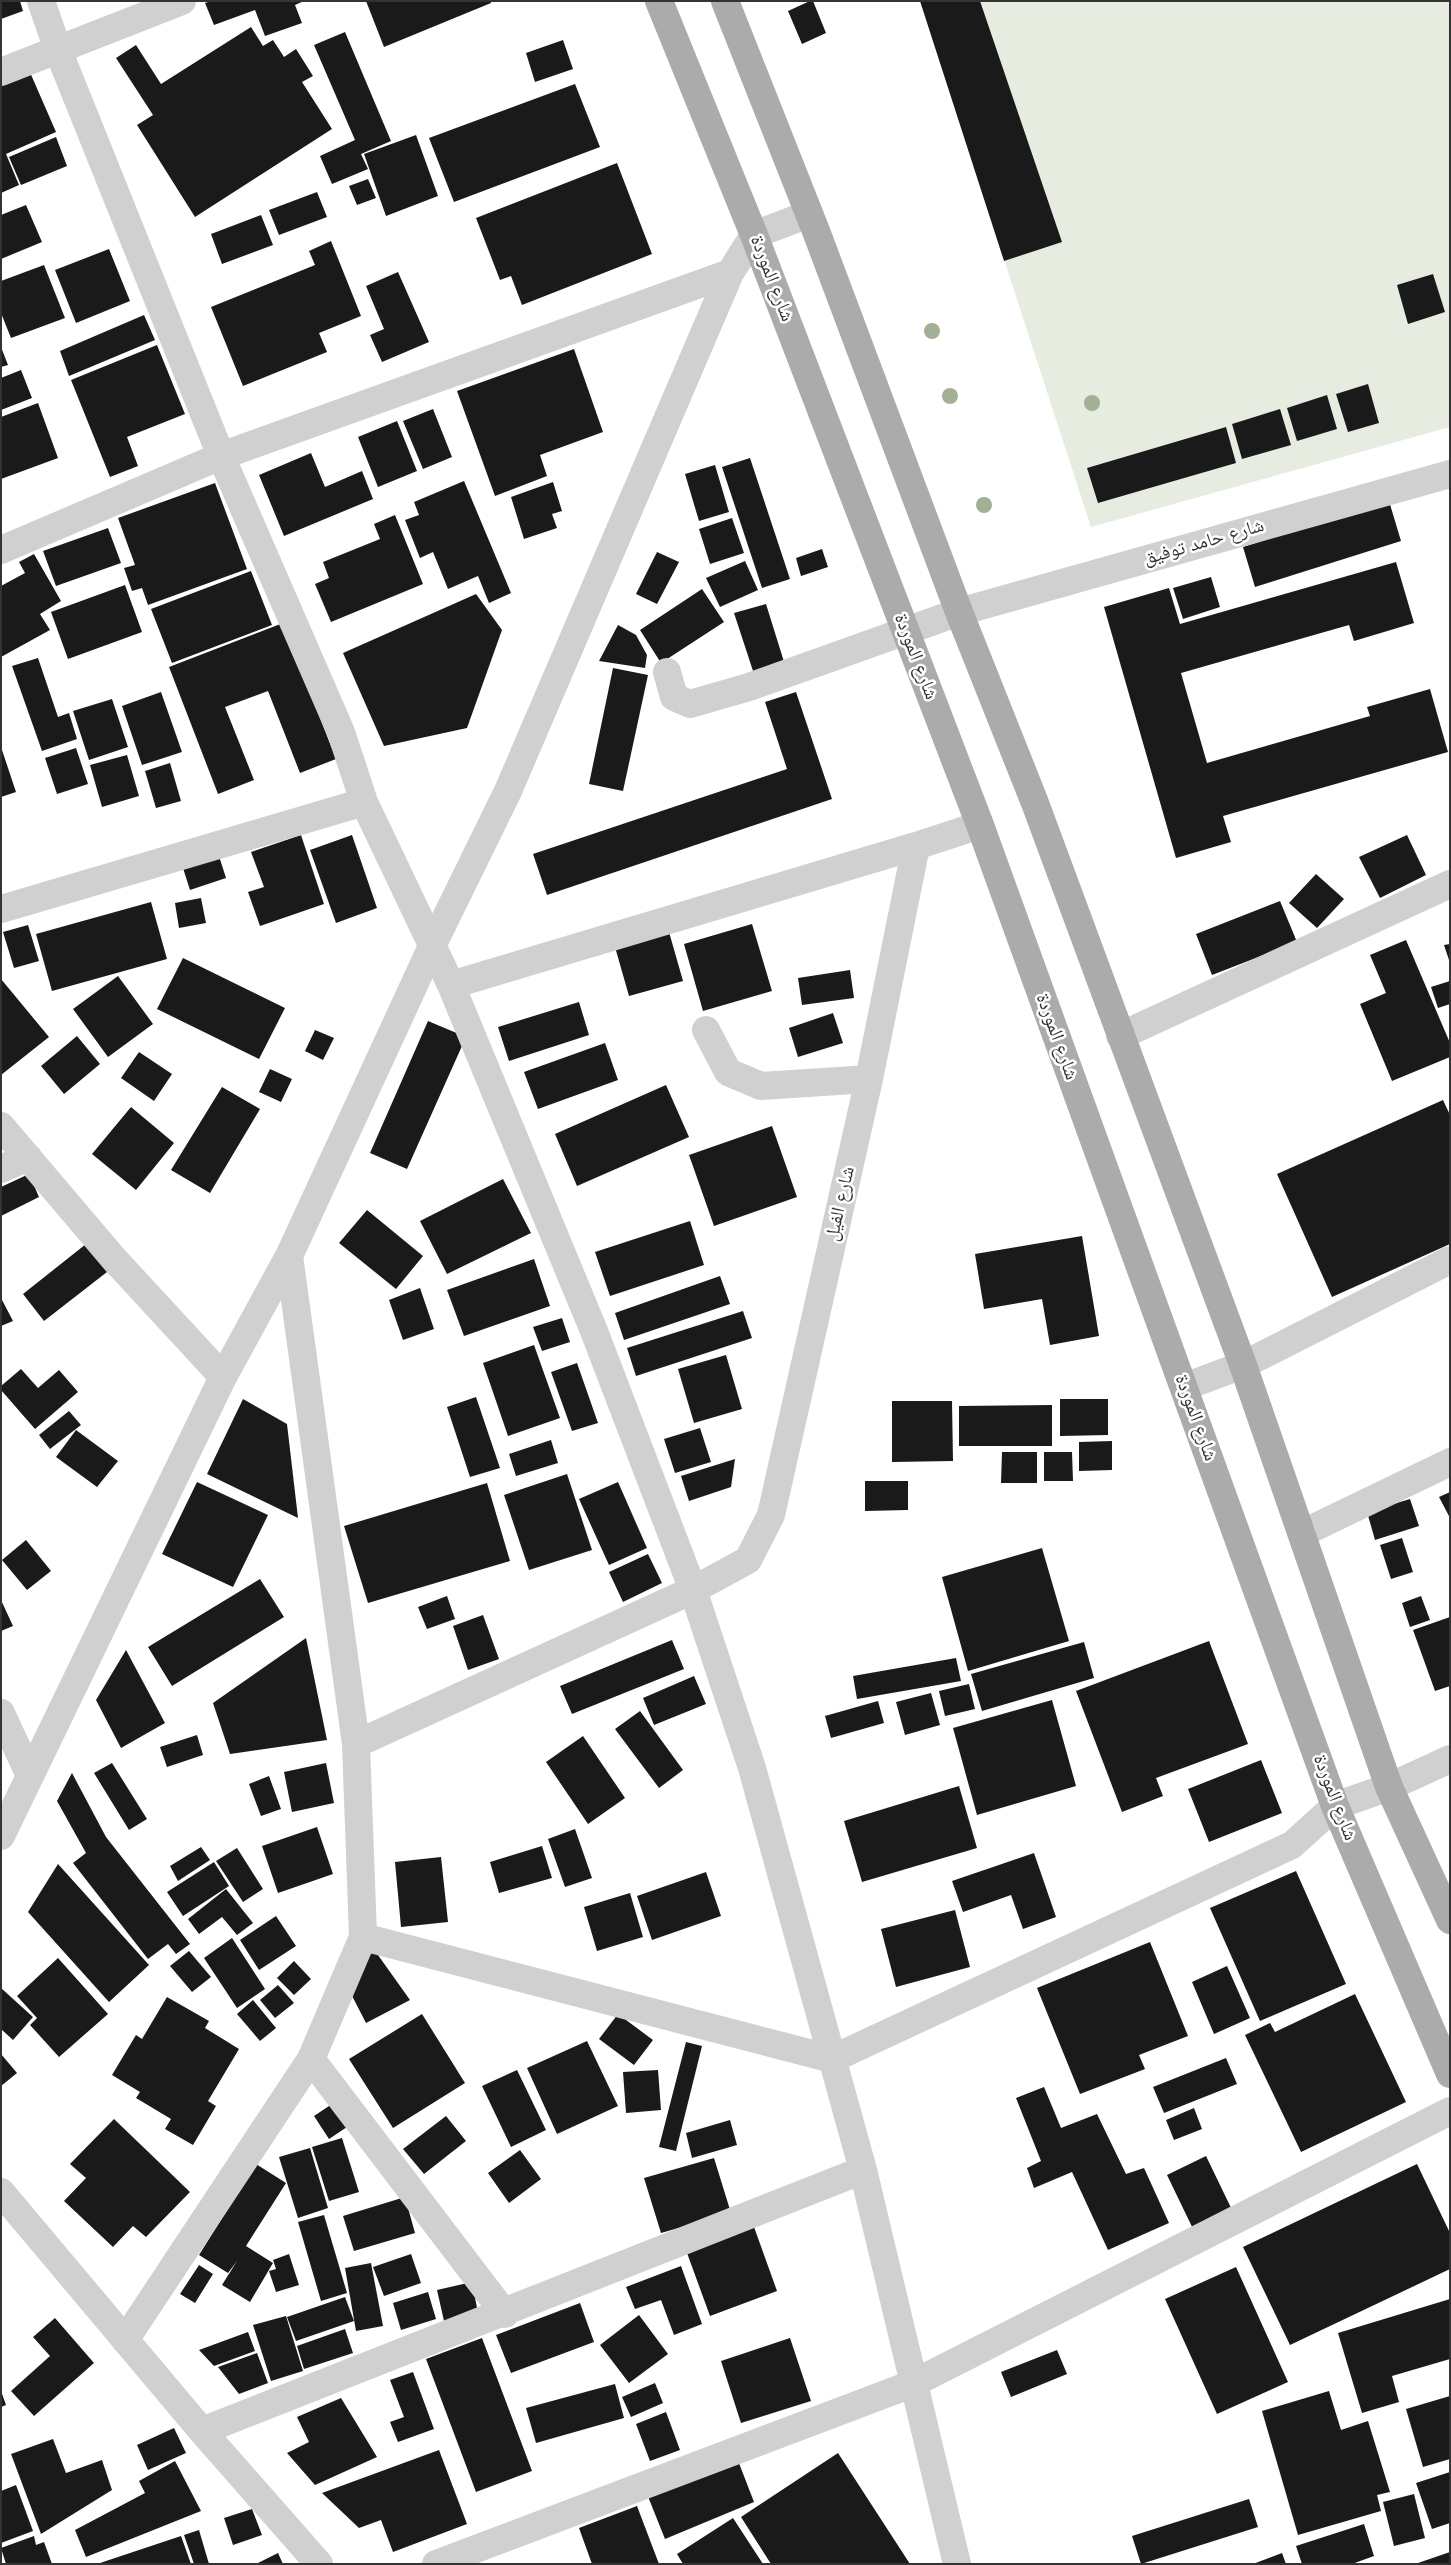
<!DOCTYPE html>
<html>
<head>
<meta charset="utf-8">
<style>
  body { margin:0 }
  #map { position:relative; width:1451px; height:2565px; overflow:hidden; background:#fff; font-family:Jost,sans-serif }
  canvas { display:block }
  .frame { position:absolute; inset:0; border:2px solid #333; pointer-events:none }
</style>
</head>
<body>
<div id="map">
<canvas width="1451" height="2565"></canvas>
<div class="frame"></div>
</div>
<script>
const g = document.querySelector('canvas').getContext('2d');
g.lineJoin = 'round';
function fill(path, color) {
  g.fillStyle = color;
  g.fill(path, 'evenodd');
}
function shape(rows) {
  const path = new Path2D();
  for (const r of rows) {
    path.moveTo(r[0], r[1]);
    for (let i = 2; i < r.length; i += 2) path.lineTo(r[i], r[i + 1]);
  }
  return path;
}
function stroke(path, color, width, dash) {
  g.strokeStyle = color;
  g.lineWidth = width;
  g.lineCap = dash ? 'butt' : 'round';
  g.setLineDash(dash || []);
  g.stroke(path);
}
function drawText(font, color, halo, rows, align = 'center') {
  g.font = font + ' Jost,"Noto Naskh Arabic",sans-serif';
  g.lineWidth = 5;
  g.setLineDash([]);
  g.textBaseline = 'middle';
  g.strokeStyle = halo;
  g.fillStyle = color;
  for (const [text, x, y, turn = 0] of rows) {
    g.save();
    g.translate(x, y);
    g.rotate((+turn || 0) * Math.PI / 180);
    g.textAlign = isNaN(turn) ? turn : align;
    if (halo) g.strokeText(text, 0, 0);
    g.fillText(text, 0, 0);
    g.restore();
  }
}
const green = shape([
  [920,1,1450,1,1450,427,1091,527]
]);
const building = shape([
  [1,1,20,1,23,11,1,19],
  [211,1,304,1,295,5,302,23,265,36,255,10,214,25,205,3],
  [366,1,491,1,491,3,384,47],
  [810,1,813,1,826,33,802,44,788,11],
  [920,1,980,1,1062,242,1004,261],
  [251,27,263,46,273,40,284,57,296,49,313,76,302,82,332,129,195,217,137,125,153,115,116,58,136,45,161,84],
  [345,32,391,141,361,154,368,169,332,184,320,156,355,140,314,45],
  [563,40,573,69,535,82,526,53],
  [29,70,56,132,6,154,19,185,1,193,1,82],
  [575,84,600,147,454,202,429,138],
  [416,135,438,196,386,216,364,154],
  [56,137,67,166,21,185,9,157],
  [617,163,652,254,522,305,511,276,500,280,476,218],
  [368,179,376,198,357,205,349,186],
  [317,192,327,217,279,235,269,210],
  [26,205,42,242,1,259,1,215],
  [261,215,273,245,222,264,211,234],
  [331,241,361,316,319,333,327,352,243,386,211,307,315,265,309,251],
  [109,249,130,301,76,323,55,270],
  [44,265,65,318,11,338,1,313,1,281],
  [398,272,429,342,382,362,370,335,384,329,366,286],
  [1433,274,1445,312,1408,324,1397,285],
  [144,315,155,340,69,376,60,351],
  [157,345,185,414,127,437,138,466,110,477,71,380],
  [1,347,8,365,1,367],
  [574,349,603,432,540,455,547,476,495,496,457,391],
  [21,370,32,398,1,410,1,378],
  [1368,384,1379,423,1348,432,1336,394],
  [1327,395,1337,429,1297,441,1287,408],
  [38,403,58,458,1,479,1,417],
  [433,409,452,457,423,469,403,421],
  [1280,409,1291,445,1242,459,1232,424],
  [397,421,417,471,378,487,358,437],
  [1226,427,1236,463,1098,503,1087,468],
  [311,453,325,487,362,471,373,499,284,536,259,475],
  [750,458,790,579,762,588,722,467],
  [715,465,729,512,699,521,685,474],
  [464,481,511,593,489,603,478,576,448,589,433,552,420,558,405,520,419,515,414,502],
  [553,482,562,511,552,514,557,528,524,539,511,497],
  [215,483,247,569,148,605,142,588,132,591,124,568,135,565,118,518],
  [1389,501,1401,541,1255,587,1243,547],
  [395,515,423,584,331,622,315,584,329,578,323,562,380,539,374,524],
  [732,518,744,553,710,564,699,529],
  [108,528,121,563,56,586,43,551],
  [822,549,828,567,801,576,796,558],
  [657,552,679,562,657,604,636,594],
  [34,554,61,601,40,614,50,630,1,657,1,586,25,573,19,562],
  [745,561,758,590,720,607,706,578],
  [1396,562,1414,623,1354,641,1349,625,1181,673,1207,763,1370,716,1367,707,1430,689,1448,752,1223,816,1231,842,1176,858,1104,607,1169,588,1180,624],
  [251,571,272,625,172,663,151,609],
  [1211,577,1220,607,1183,619,1173,588],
  [125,585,142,632,68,659,51,612],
  [702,589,724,622,661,663,640,630],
  [476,594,502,630,467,728,384,746,343,653],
  [766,604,785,665,754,674,734,613],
  [283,623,336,759,300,773,268,691,225,707,254,780,218,794,169,667],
  [618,625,636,635,647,655,645,668,599,661],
  [38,658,58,717,69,713,77,739,42,751,12,666],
  [613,668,648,675,623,791,589,784],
  [161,692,182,752,142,765,122,706],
  [796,692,832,799,547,895,533,854,787,769,765,702],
  [112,699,128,747,89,760,73,711],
  [1,747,16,792,1,797],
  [76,748,88,784,57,794,45,758],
  [127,755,139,796,102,807,90,765],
  [170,763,181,801,156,808,145,771],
  [301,835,324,904,260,926,248,892,264,887,251,852],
  [352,835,377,908,336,923,310,850],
  [1407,835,1426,875,1380,898,1359,857],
  [218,853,226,878,190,890,182,865],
  [1316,874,1344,899,1317,928,1289,903],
  [201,898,206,923,179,928,175,903],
  [1280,901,1297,942,1212,975,1196,934],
  [151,902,167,959,52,991,36,934],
  [752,924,772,991,703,1011,684,944],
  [28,925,39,961,14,968,3,932],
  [669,932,683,981,629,996,615,947],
  [1406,940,1450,1043,1450,1057,1392,1081,1360,1004,1386,993,1370,955],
  [1450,944,1450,960,1449,960,1444,945],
  [183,958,285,1008,259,1059,157,1009],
  [850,970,854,998,802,1005,798,978],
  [118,976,153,1024,108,1057,73,1009],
  [1,979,49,1037,1,1075],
  [1450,981,1450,1004,1438,1008,1431,987],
  [579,1002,589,1035,509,1061,498,1027],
  [833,1013,843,1043,798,1057,789,1028],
  [428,1021,466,1037,407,1169,370,1153],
  [315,1030,334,1038,323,1060,305,1051],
  [77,1036,100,1064,64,1094,41,1066],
  [605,1043,618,1080,538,1109,524,1072],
  [139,1052,172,1074,154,1101,121,1078],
  [270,1069,292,1079,281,1102,259,1092],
  [666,1085,689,1137,577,1186,555,1134],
  [222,1087,260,1109,210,1193,171,1170],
  [1443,1100,1450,1115,1450,1244,1332,1297,1277,1174],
  [131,1107,174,1143,136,1190,92,1154],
  [772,1126,797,1197,714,1226,689,1155],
  [29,1174,39,1197,1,1216,1,1187],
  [503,1179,531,1233,447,1274,420,1221],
  [367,1210,423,1256,396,1289,339,1243],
  [690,1221,704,1265,610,1296,595,1252],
  [1082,1236,1099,1336,1050,1345,1042,1299,984,1309,975,1254],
  [86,1244,107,1272,44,1321,23,1294],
  [534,1259,550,1306,464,1336,447,1290],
  [720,1276,730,1304,624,1340,615,1313],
  [420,1288,434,1329,403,1340,389,1300],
  [1,1298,13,1321,1,1326],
  [743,1311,752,1338,636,1376,627,1348],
  [562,1318,570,1342,542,1351,533,1327],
  [534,1345,560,1418,508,1436,483,1363],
  [726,1355,742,1409,694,1423,678,1369],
  [577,1363,598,1423,572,1431,551,1372],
  [21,1369,38,1388,59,1370,78,1392,35,1429,1,1390,1,1386],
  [476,1397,500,1468,470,1477,447,1407],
  [243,1399,287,1424,298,1518,207,1474],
  [1060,1399,1108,1399,1108,1435,1060,1436],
  [892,1401,952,1401,953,1461,892,1462],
  [1052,1405,1052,1446,959,1446,959,1406],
  [69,1411,81,1425,50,1449,39,1435],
  [700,1428,711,1462,675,1473,664,1439],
  [76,1430,118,1461,97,1487,56,1457],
  [551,1440,558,1463,516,1476,509,1454],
  [1112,1441,1112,1470,1079,1471,1079,1442],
  [1002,1452,1037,1452,1037,1483,1001,1483],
  [1044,1452,1072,1452,1073,1481,1044,1481],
  [735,1459,731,1487,689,1501,681,1476],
  [567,1474,592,1550,529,1570,504,1495],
  [865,1481,908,1481,908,1510,865,1511],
  [197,1482,268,1515,233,1587,162,1554],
  [618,1482,647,1548,609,1565,579,1499],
  [487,1483,510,1561,368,1603,344,1526],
  [1450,1492,1450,1518,1439,1497],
  [1410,1499,1419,1526,1375,1540,1367,1512],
  [1402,1538,1413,1572,1391,1579,1380,1545],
  [26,1540,51,1571,27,1590,2,1560],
  [1042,1548,1069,1641,968,1671,942,1577],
  [648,1554,662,1583,623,1602,609,1572],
  [260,1579,284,1617,172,1686,148,1647],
  [447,1596,455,1619,427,1629,418,1607],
  [1421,1596,1430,1620,1410,1627,1402,1603],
  [1,1600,13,1626,1,1631],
  [483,1615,499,1659,468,1670,453,1626],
  [1450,1617,1450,1686,1435,1691,1413,1630],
  [306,1638,327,1740,230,1754,213,1703],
  [672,1640,684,1669,572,1714,560,1686],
  [1209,1641,1248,1744,1156,1778,1163,1796,1122,1812,1076,1691],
  [1084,1642,1094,1678,982,1711,971,1674],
  [126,1650,165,1723,121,1748,96,1700],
  [956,1658,961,1681,857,1699,853,1676],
  [694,1676,706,1704,654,1725,643,1698],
  [969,1684,975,1709,945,1716,939,1691],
  [931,1693,940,1725,905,1735,896,1702],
  [1052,1700,1076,1786,977,1815,953,1728],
  [878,1701,884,1723,831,1738,825,1716],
  [640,1711,683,1770,659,1788,615,1729],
  [197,1735,203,1755,167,1767,160,1747],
  [583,1736,625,1798,588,1824,546,1762],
  [1261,1760,1282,1813,1209,1842,1188,1789],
  [112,1763,147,1819,129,1830,94,1773],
  [326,1763,334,1803,292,1812,284,1772],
  [72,1773,106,1837,190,1944,176,1954,168,1944,148,1959,73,1863,86,1853,57,1801],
  [269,1776,281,1809,261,1816,249,1784],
  [959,1786,977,1848,862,1882,844,1821],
  [317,1827,333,1874,278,1893,262,1846],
  [575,1829,592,1878,565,1887,548,1839],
  [542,1846,552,1878,499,1893,490,1862],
  [201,1847,210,1860,178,1881,170,1866],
  [237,1848,263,1889,243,1902,216,1861],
  [1034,1853,1056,1917,1023,1929,1011,1895,963,1912,952,1881],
  [441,1857,448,1922,401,1927,395,1862],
  [214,1862,229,1886,183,1916,167,1892],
  [58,1864,149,1965,109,2002,28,1912],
  [1296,1871,1346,1984,1260,2021,1210,1908],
  [706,1872,721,1916,652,1940,637,1896],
  [226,1889,253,1923,237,1935,222,1917,199,1934,188,1919],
  [630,1893,643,1937,597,1951,584,1907],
  [955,1910,970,1967,896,1987,881,1929],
  [276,1916,296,1946,259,1970,240,1940],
  [232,1938,265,1989,237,2008,204,1958],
  [1150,1942,1188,2036,1139,2055,1145,2069,1080,2094,1037,1988],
  [373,1948,410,2000,366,2023,349,1990],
  [189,1951,211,1977,192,1992,170,1966],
  [58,1958,108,2014,59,2057,30,2025,37,2018,17,1996],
  [294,1961,311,1979,294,1995,277,1978],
  [1227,1966,1250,2018,1214,2034,1192,1982],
  [278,1985,294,2003,275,2018,260,2000],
  [1,1988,33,2017,13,2040,1,2029],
  [1355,1994,1406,2102,1301,2152,1245,2035,1270,2023,1275,2032],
  [167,1997,209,2021,205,2028,239,2049,208,2101,216,2106,193,2145,165,2129,171,2119,136,2098,140,2092,112,2075,136,2035,142,2039],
  [253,2000,276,2028,260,2041,237,2014],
  [422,2014,465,2083,393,2128,349,2059],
  [618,2014,653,2040,634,2065,599,2039],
  [587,2041,618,2106,557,2134,527,2068],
  [686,2042,702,2046,676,2151,659,2147],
  [1,2054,17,2073,1,2086],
  [1226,2058,1237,2084,1164,2113,1153,2087],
  [517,2070,546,2130,511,2147,482,2086],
  [658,2070,661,2110,626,2113,623,2072],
  [1044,2087,1061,2128,1097,2114,1126,2174,1144,2168,1169,2223,1108,2250,1072,2172,1034,2188,1027,2168,1041,2161,1016,2098],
  [335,2102,350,2125,329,2139,314,2116],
  [1194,2108,1202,2129,1174,2140,1166,2120],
  [446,2116,466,2141,424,2174,403,2149],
  [114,2119,190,2192,146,2237,133,2226,113,2247,64,2201,86,2178,70,2164],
  [730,2120,737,2145,692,2158,686,2133],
  [342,2138,359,2192,329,2201,312,2147],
  [310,2148,328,2208,298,2218,279,2157],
  [520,2150,541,2179,509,2203,488,2173],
  [1206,2156,1234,2214,1195,2233,1167,2175],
  [714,2158,731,2213,661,2233,644,2178],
  [256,2164,286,2183,246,2246,273,2263,250,2302,222,2285,237,2261,228,2273,199,2255],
  [1417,2164,1450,2233,1450,2269,1290,2345,1243,2247],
  [405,2197,415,2233,354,2251,343,2216],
  [324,2215,347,2293,321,2301,298,2222],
  [754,2227,777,2291,710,2316,687,2253],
  [289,2254,299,2285,276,2292,269,2271,276,2269,273,2260],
  [411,2254,421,2283,384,2296,373,2267],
  [371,2263,383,2326,356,2331,345,2268],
  [199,2265,213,2274,195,2303,180,2294],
  [681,2266,702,2324,674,2335,661,2300,635,2309,626,2287],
  [1236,2267,1288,2382,1217,2414,1165,2299],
  [472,2282,478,2313,444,2321,437,2290],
  [428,2292,436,2319,401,2330,393,2303],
  [345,2297,354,2321,296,2341,287,2317],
  [1450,2299,1450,2359,1392,2376,1399,2402,1362,2413,1338,2333],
  [580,2303,594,2342,511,2373,496,2335],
  [639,2315,668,2354,629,2383,600,2345],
  [286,2316,303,2371,271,2381,253,2325],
  [55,2318,94,2363,34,2416,11,2391,50,2356,33,2337],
  [345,2329,353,2353,304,2369,297,2346],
  [248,2332,255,2351,214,2366,199,2350],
  [482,2338,532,2471,476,2492,426,2359],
  [790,2338,811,2401,741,2423,721,2361],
  [1057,2350,1067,2374,1011,2397,1001,2372],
  [257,2353,268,2383,239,2394,218,2367],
  [413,2372,434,2429,398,2442,390,2422,404,2417,390,2380],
  [655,2383,663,2403,631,2417,622,2397],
  [615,2384,624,2418,536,2443,526,2408],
  [1,2391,6,2405,1,2407],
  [1329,2391,1341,2430,1368,2421,1390,2492,1377,2495,1381,2511,1298,2535,1262,2411],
  [1450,2396,1450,2459,1423,2467,1406,2409],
  [341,2398,377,2457,315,2485,287,2453,309,2442,297,2417],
  [666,2412,680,2450,650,2461,636,2424],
  [174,2428,186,2453,148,2470,137,2445],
  [53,2439,66,2473,102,2460,112,2490,41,2534,11,2454],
  [439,2450,467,2524,393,2552,381,2520,359,2528,322,2493],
  [838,2453,910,2564,771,2564,741,2517],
  [737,2458,754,2502,665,2539,647,2494],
  [175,2461,201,2511,86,2557,75,2530,145,2493,139,2481],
  [1450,2472,1450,2523,1432,2529,1416,2483],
  [16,2485,33,2531,1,2543,1,2491],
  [1414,2494,1425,2538,1394,2546,1383,2502],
  [1249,2499,1258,2527,1141,2564,1132,2536],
  [637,2506,659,2564,592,2564,579,2528],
  [252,2509,262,2535,233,2545,224,2518],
  [733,2518,763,2564,683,2564,677,2554],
  [1364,2524,1374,2556,1352,2564,1302,2564,1296,2546],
  [199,2530,209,2564,194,2564,184,2535],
  [34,2536,36,2545,44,2542,52,2564,6,2564,1,2548],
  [181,2536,191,2564,100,2564,100,2563],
  [1450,2552,1450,2564,1418,2564,1418,2563],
  [278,2553,283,2564,256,2564],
  [1282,2553,1286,2564,1253,2564]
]);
const minor = shape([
  [41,1,58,50,221,456,341,732,364,802],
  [1,72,182,1],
  [1,550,221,456,730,273,754,235,809,214],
  [667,672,674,697,690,704,749,687,959,612,1450,474],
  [1,909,364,802,451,985,594,1331,693,1590,752,1768,863,2170,957,2564],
  [451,985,916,846],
  [706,1030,728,1072,761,1086,869,1079],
  [1120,1036,1450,884],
  [1,1126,114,1259,223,1377],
  [1,1169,28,1157],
  [1184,1387,1243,1365,1450,1260],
  [1303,1533,1450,1462],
  [1,1713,30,1776],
  [356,1744,693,1590,748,1560,771,1515,869,1079,916,846,980,825],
  [1,1836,223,1377,289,1256,433,944,508,791,730,273],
  [363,1937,832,2059,1292,1845,1335,1806,1389,1787,1450,1759],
  [311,2059,505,2314],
  [1,2192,202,2431,319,2564],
  [125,2340,311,2059,363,1937,356,1744,289,1256],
  [202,2431,863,2170],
  [436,2564,912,2384,1450,2111]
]);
const major = shape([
  [659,1,754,235,980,825,1335,1806,1450,2074],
  [725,1,816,231,959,612,1035,803,1243,1365,1389,1787,1450,1920]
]);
const trees = [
  [932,331],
  [950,396],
  [1092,403],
  [984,505]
];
const streetNames = [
  ["شارع الموردة",771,279,69],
  ["شارع حامد توفيق",1204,543,-16],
  ["شارع الموردة",915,657,69],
  ["شارع الموردة",1056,1037,70],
  ["شارع الفيل",841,1204,-77],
  ["شارع الموردة",1195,1418,70],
  ["شارع الموردة",1334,1798,69]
];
fill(green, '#e6ecdf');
fill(building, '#1a1a1a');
stroke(minor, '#d0d0d0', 28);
stroke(major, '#ababab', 28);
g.fillStyle = '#a2b095';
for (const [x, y] of trees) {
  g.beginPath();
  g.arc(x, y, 8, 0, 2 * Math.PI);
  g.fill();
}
drawText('19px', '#333', '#fff', streetNames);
</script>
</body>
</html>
